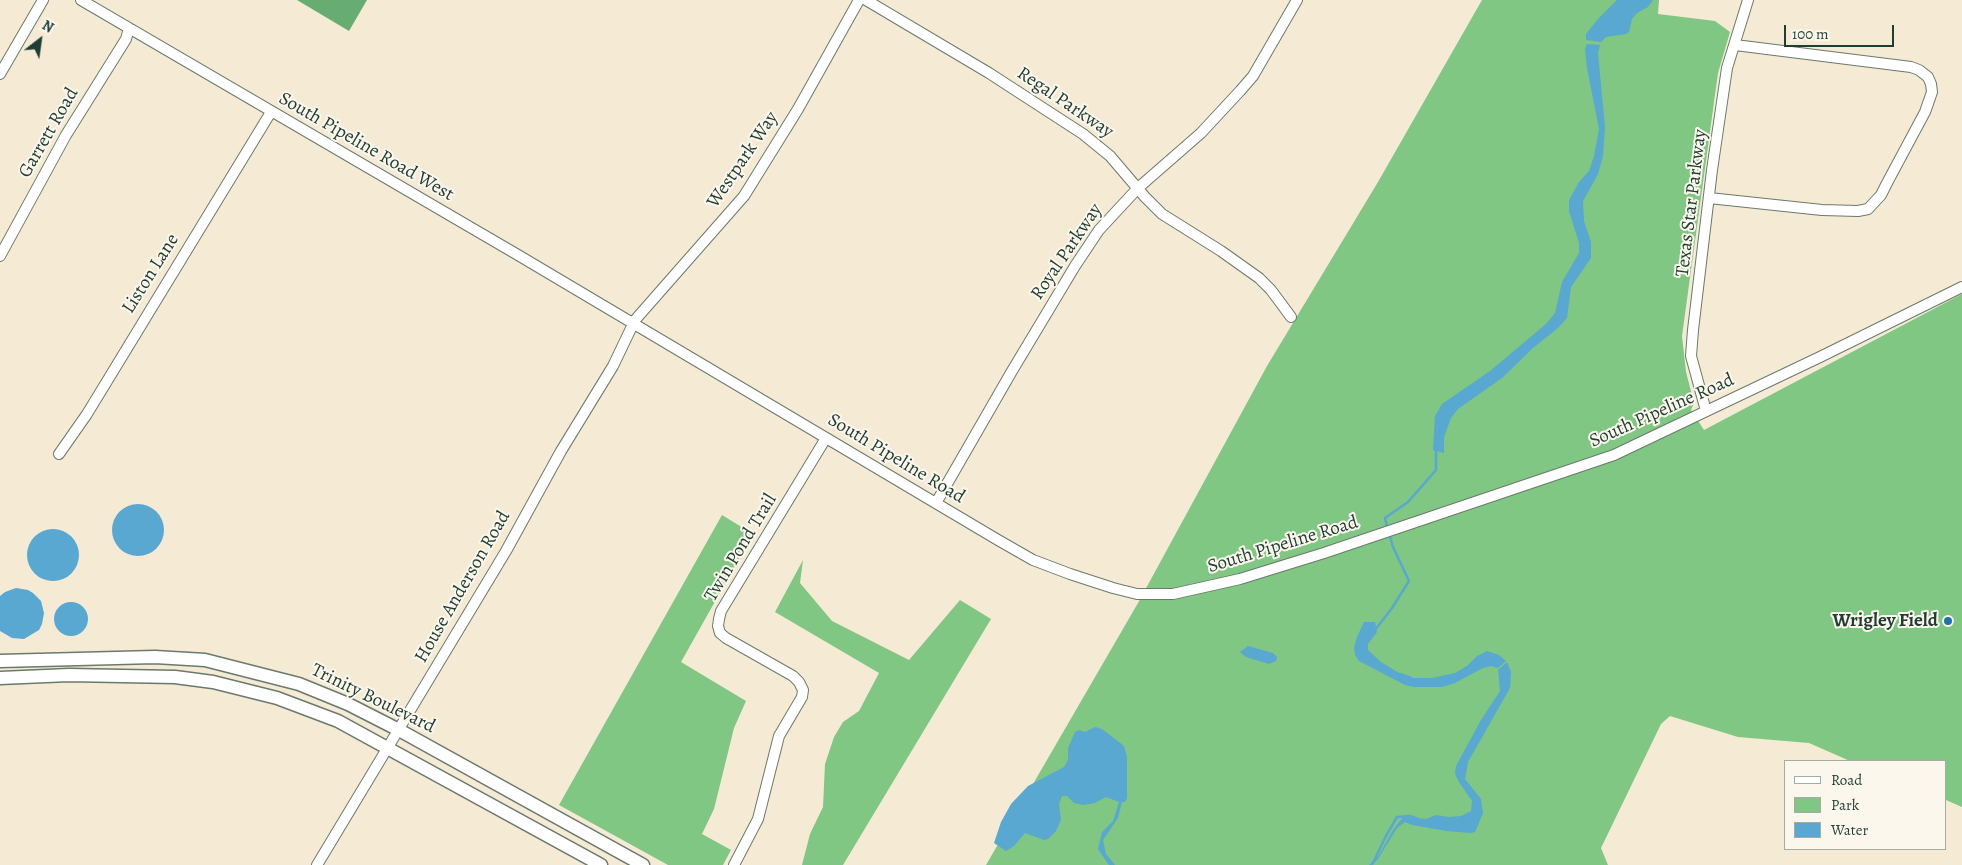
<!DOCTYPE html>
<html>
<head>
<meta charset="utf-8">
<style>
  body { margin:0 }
  #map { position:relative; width:1962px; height:865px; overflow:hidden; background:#f5ead4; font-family:Alegreya,serif }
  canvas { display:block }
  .legend { position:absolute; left:1784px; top:760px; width:162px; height:90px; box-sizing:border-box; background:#fbf7ec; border:1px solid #a3ada2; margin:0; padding:6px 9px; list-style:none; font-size:15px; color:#1f3d34 }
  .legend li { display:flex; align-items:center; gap:10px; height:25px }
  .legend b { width:25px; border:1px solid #a3ada2 }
  .north { position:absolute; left:15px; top:15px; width:50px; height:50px; -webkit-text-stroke:4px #fbf7ec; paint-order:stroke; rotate:30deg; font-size:14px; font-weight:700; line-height:20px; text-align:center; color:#1f3d34 }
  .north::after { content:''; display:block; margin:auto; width:18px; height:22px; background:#1f3d34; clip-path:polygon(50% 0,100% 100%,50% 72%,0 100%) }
  .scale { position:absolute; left:1784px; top:25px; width:110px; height:22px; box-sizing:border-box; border:2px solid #1f3d34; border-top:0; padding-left:6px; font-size:15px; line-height:18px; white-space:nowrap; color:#1f3d34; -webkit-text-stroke:4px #fbf7ec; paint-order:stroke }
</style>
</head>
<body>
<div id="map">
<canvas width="1962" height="865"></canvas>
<ul class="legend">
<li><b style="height:6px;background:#fff"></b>Road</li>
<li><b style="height:14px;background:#7fc783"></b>Park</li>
<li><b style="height:14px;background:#58a8d2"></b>Water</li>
</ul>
<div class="north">N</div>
<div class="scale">100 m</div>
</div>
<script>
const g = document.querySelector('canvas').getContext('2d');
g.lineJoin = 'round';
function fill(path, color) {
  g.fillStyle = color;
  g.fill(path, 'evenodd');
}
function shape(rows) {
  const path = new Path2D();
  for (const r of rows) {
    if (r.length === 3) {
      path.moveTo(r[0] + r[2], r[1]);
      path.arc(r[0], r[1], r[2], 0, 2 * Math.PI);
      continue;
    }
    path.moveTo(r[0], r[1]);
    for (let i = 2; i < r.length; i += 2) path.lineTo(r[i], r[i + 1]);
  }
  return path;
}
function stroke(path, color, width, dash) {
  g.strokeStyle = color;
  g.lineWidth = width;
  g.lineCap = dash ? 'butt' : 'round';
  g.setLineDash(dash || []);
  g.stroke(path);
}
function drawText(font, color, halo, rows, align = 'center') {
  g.font = font + ' Alegreya,serif';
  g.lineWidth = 4;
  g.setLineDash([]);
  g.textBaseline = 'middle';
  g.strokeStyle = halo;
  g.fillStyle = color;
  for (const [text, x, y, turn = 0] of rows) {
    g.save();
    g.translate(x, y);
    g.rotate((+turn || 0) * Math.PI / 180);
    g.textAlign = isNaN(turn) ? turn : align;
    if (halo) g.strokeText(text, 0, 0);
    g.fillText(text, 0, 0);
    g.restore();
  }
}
const green = shape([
  [1482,0,1659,0,1658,14,1715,21,1730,32,1718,73,1682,336,1686,372,1694,403,1691,410,1704,430,1962,294,1962,807,1946,800,1946,761,1850,761,1809,743,1738,737,1670,716,1661,724,1601,848,1608,865,986,865,1138,603,1267,366,1378,182],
  [722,515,753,534,681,662,746,701,734,728,714,809,702,834,731,850,723,865,668,865,559,805],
  [803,560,800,583,832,621,909,660,960,600,991,619,843,865,802,865,810,834,823,807,825,764,834,737,843,722,859,711,879,673,775,612]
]);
const forest = shape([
  [297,0,367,0,349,31]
]);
const water = shape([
  [1617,0,1653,0,1648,7,1637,13,1632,19,1629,32,1626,34,1606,37,1601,42,1586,40,1586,34,1598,19],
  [1587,44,1600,45,1598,53,1605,127,1603,156,1598,174,1583,201,1584,221,1591,242,1591,258,1571,287,1567,318,1558,328,1533,348,1502,378,1458,409,1451,418,1444,437,1444,453,1433,450,1435,416,1442,404,1490,371,1546,324,1555,313,1562,282,1579,253,1579,243,1569,211,1569,200,1579,182,1589,171,1594,156,1599,129,1587,68,1585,49],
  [138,530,26],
  [53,555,26],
  [16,588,28,590,33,593,41,601,44,613,42,624,39,630,24,639,12,638,0,631,0,596,5,592],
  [71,619,17],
  [1364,622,1375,622,1377,632,1368,644,1368,650,1381,662,1407,678,1432,678,1455,673,1467,666,1477,656,1487,651,1499,655,1506,661,1498,668,1491,666,1483,668,1455,683,1442,687,1414,687,1405,685,1359,661,1355,655,1354,648,1357,637],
  [1248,646,1273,653,1277,657,1276,661,1269,664,1246,657,1240,652],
  [1507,662,1511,672,1510,688,1468,762,1465,779,1481,799,1483,813,1475,832,1470,833,1447,831,1412,825,1405,822,1397,828,1378,859,1372,865,1369,865,1379,855,1393,830,1403,817,1426,819,1436,815,1449,817,1461,816,1471,811,1472,801,1459,782,1455,774,1456,766,1481,720,1500,691,1498,670],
  [1095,727,1102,729,1124,746,1127,757,1127,798,1125,802,1122,802,1118,818,1103,840,1106,854,1115,865,1109,865,1098,849,1102,832,1113,821,1119,802,1106,797,1095,803,1083,805,1074,803,1067,796,1062,796,1059,804,1061,820,1056,831,1048,839,1044,840,1025,833,1014,846,1006,851,994,843,1001,822,1011,804,1028,786,1064,767,1068,760,1068,748,1075,732,1079,730,1085,732]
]);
const stream = shape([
  [1387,527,1385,518,1408,502,1436,470,1436,448],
  [1375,630,1392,608,1409,581,1393,547,1389,533],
  [1400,674,1411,678],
  [1372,865,1386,836,1397,817,1410,816,1418,819]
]);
const minor = shape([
  [81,0,518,255,998,540,1033,560,1070,574,1113,588,1137,594,1173,594,1240,579,1324,553,1614,455,1820,357,1962,287],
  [866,0,989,73,1083,134,1110,156,1145,197,1162,214,1221,251,1259,278,1271,290,1291,317],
  [0,74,43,0],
  [1709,198,1822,210,1858,211,1868,209,1881,195,1887,183,1925,112,1932,92,1931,84,1928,77,1919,70,1911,67,1735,45],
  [0,256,66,135,126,39,129,28],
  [1706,411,1691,356,1693,330,1712,170,1727,68,1748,0],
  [59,454,87,414,271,112],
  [936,503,1012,371,1075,266,1099,230,1138,188,1201,133,1240,91,1253,76,1297,0],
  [317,865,506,551,561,451,613,366,635,320,744,196,798,109,859,0],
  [734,865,758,819,779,736,802,697,803,690,799,682,793,676,726,638,720,633,718,626,719,619,721,611,826,438]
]);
const major = shape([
  [0,661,155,657,205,660,299,684,348,704,399,730,643,865],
  [0,678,69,675,175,677,213,682,277,698,338,721,601,865]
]);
const markers = [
  [1948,621,5,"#1f6fb2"]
];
const streetNames = [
  ["Regal Parkway",1065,103,34],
  ["Garrett Road",49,133,-60],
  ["South Pipeline Road West",366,147,30],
  ["Westpark Way",743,160,-56],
  ["Texas Star Parkway",1692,203,-83],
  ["Royal Parkway",1067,252,-56],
  ["Liston Lane",151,274,-58],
  ["South Pipeline Road",1662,411,-24],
  ["South Pipeline Road",896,459,31],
  ["South Pipeline Road",1283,545,-17],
  ["Twin Pond Trail",741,548,-59],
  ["House Anderson Road",463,587,-60],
  ["Trinity Boulevard",373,699,26]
];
const poiNames = [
  ["Wrigley Field",1938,621]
];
fill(green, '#7fc783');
fill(forest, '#67ac71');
fill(water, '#58a8d2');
stroke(stream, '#58a8d2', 2.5);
stroke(minor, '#6a7a6c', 12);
stroke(major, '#6a7a6c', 15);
stroke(minor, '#fff', 10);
stroke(major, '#fff', 12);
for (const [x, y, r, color] of markers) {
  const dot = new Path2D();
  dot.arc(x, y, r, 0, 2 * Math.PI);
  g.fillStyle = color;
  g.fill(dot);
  stroke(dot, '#fbf7ec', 2);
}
drawText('19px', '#1f3d34', '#fbf7ec', streetNames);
drawText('bold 19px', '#1f3d34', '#fbf7ec', poiNames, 'right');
</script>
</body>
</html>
